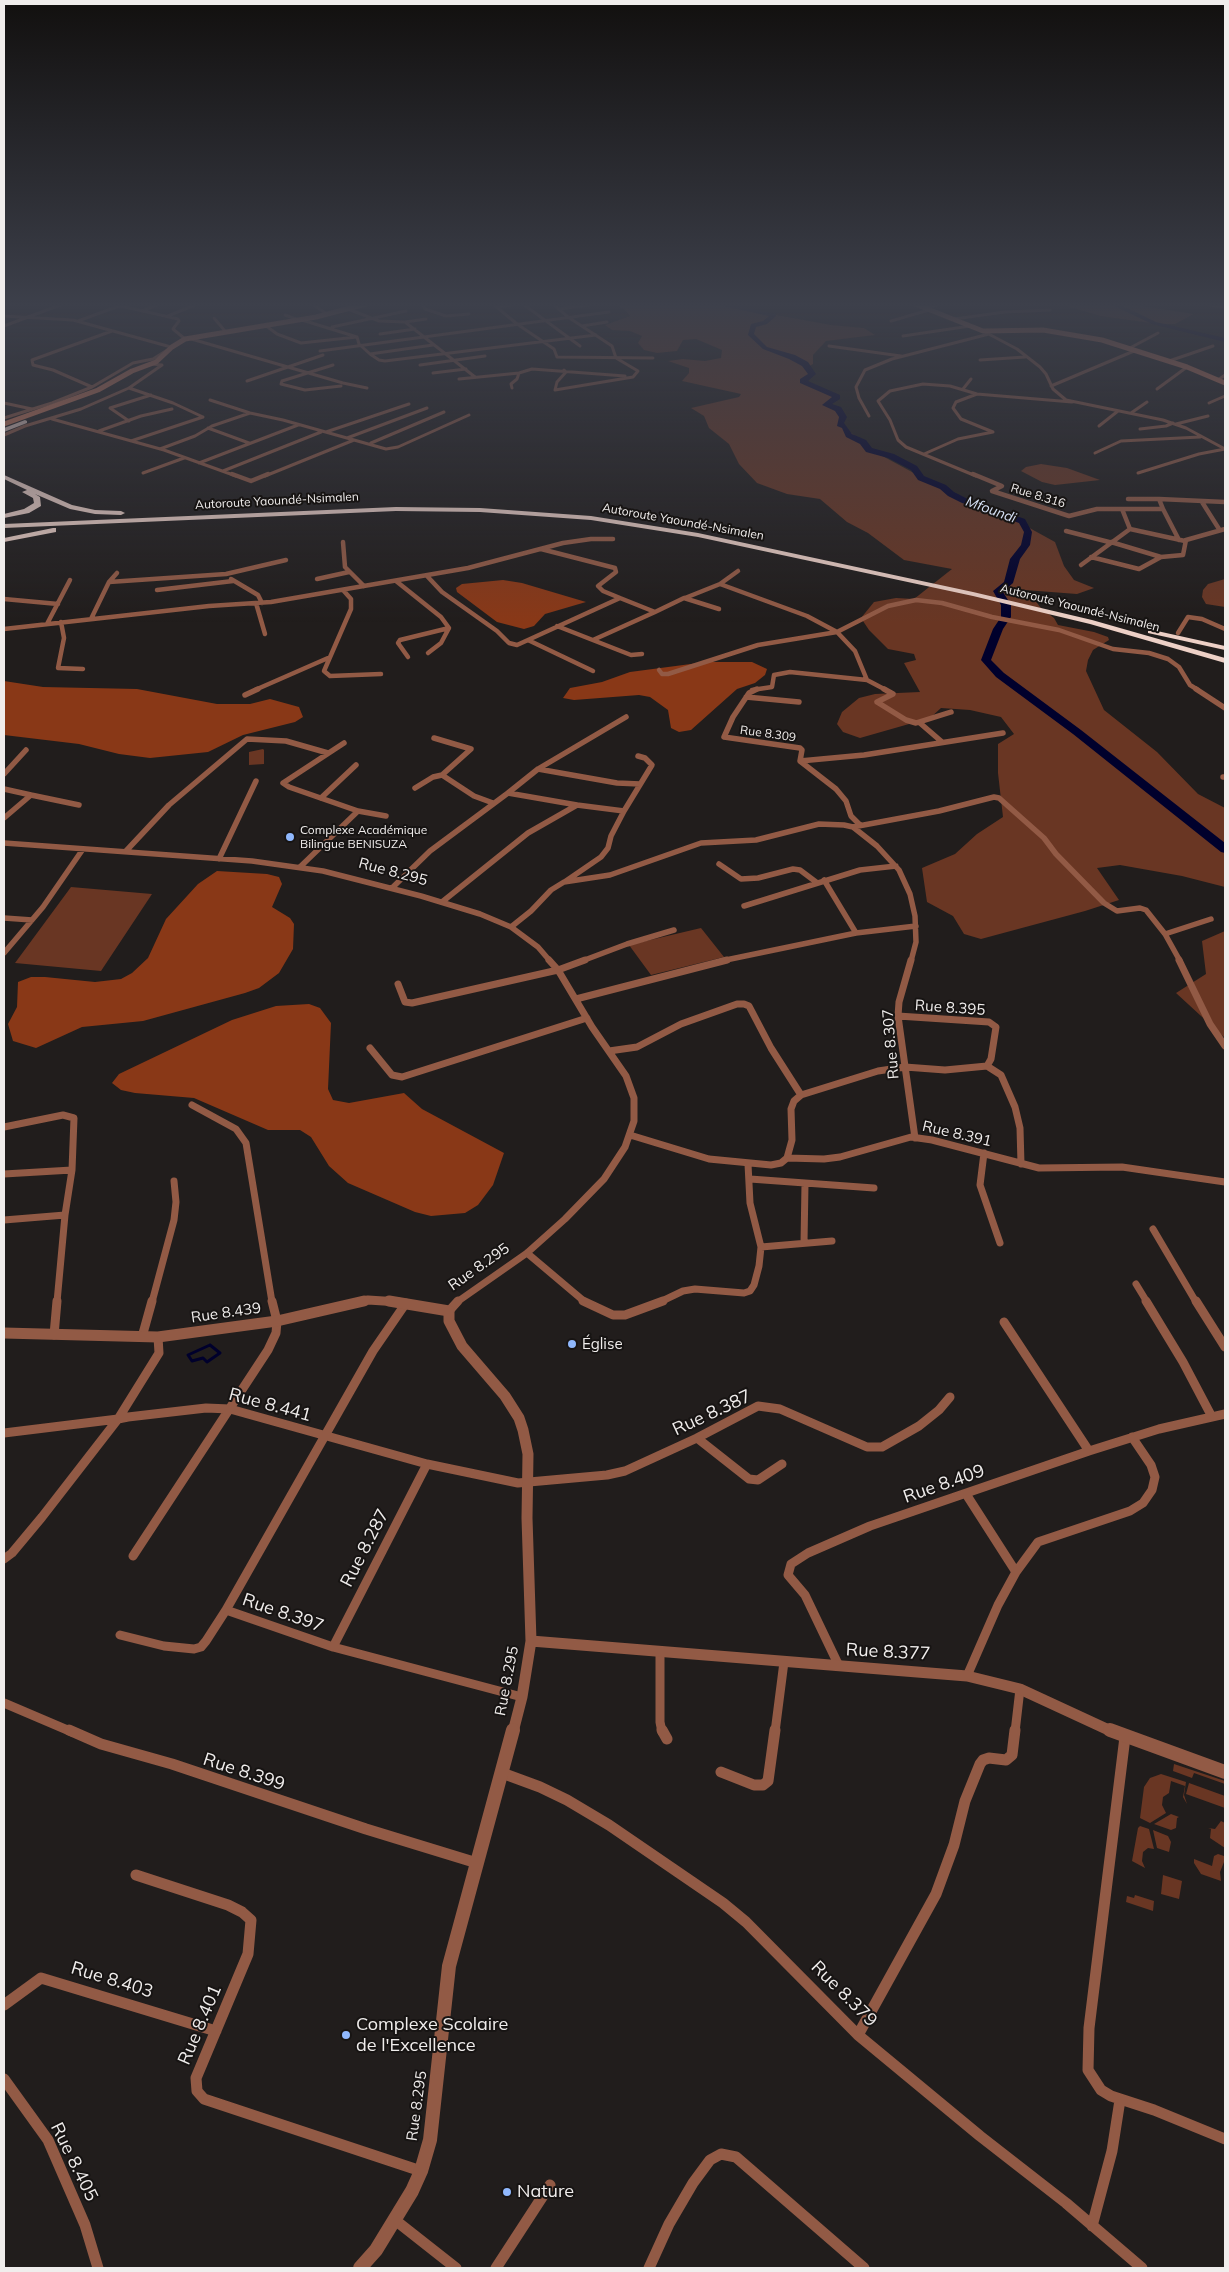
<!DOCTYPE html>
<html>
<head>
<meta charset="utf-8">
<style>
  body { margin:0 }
  #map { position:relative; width:1229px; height:2272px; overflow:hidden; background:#211d1c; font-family:Mulish,sans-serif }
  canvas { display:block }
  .frame { position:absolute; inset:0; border:5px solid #f0edec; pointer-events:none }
</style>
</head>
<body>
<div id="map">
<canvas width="1229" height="2272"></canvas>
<div class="frame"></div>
</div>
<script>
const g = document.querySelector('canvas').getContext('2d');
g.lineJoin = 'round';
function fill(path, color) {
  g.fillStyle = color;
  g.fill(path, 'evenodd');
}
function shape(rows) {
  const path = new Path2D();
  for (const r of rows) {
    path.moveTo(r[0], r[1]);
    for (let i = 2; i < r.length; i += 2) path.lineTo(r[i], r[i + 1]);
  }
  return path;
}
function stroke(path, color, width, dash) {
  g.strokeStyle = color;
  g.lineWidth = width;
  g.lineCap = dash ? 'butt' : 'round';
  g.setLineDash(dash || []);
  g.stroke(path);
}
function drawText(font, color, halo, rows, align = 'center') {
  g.font = font + ' Mulish,sans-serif';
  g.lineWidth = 4;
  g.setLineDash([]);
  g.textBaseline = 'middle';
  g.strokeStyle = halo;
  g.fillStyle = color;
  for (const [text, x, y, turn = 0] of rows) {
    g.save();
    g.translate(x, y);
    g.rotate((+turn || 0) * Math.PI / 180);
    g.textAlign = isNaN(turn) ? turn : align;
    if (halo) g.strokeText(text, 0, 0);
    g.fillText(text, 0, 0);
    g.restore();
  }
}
const green = shape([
  [616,304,717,304,831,325,864,328,875,335,826,341,813,355,813,364,808,367,812,374,804,381,837,397,827,405,838,409,843,417,841,425,877,453,934,484,1015,520,1055,542,1064,566,1074,580,1094,588,1077,594,1025,590,1027,596,1035,600,1040,607,1054,618,1058,625,1094,632,1108,637,1109,640,1093,650,1088,660,1086,671,1104,710,1157,752,1198,794,1225,808,1225,887,1182,876,1120,865,1097,868,1119,900,1085,911,981,939,964,934,953,916,927,902,922,868,955,854,977,834,1003,817,998,773,998,744,1014,734,1001,717,970,710,941,708,930,718,860,738,843,732,837,724,842,712,859,698,875,694,920,692,904,663,916,660,914,654,888,649,869,630,861,618,874,602,896,598,914,599,952,569,904,560,868,533,847,522,820,499,787,494,757,483,739,464,729,444,709,428,704,416,691,408,739,397,741,394,682,381,689,373,689,368,668,361,683,359,705,361,721,358,722,350,696,339,683,340,677,351,657,353,644,350,638,343,642,336,630,331,612,330,605,325,630,316,625,310],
  [1061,304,1128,304,1194,314,1175,324,1159,324,1100,316],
  [1041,464,1067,468,1100,480,1055,485,1042,482,1021,471,1026,467],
  [1225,579,1225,607,1206,604,1202,597,1203,590,1208,584],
  [263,749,264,750,264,764,249,765,249,752],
  [71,887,152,894,101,971,15,963],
  [701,928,724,957,651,975,629,945],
  [1225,931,1225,1038,1176,993,1206,974,1202,941],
  [1174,1764,1225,1781,1225,1784,1194,1773,1192,1778,1173,1771],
  [1161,1774,1186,1782,1184,1795,1187,1804,1183,1797,1185,1786,1171,1781,1169,1793,1163,1797,1162,1805,1166,1813,1150,1823,1140,1818,1144,1787,1150,1778],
  [1189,1783,1225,1796,1225,1808,1186,1794],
  [1171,1814,1179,1817,1177,1818,1176,1828,1171,1830,1154,1824],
  [1221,1821,1225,1823,1225,1848,1210,1838,1211,1829,1208,1828,1215,1829],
  [1140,1826,1149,1829,1154,1849,1148,1848,1143,1852,1142,1861,1145,1868,1132,1861,1138,1828],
  [1153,1830,1168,1836,1171,1842,1169,1852,1157,1848],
  [1218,1854,1224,1856,1224,1862,1220,1872,1221,1881,1201,1874,1194,1863,1194,1859,1212,1866,1214,1856],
  [1163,1875,1182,1881,1179,1899,1161,1894],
  [1135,1895,1154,1901,1153,1911,1126,1902,1127,1896,1134,1898]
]);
const forest = shape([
  [503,580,522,583,586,602,545,614,534,626,524,629,497,622,457,592,456,588,462,584],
  [706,662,752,662,767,669,765,675,755,683,737,689,691,730,679,732,671,728,668,710,650,697,639,695,574,700,563,698,570,688,602,682,630,672],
  [4,681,43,687,137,689,217,704,250,704,270,699,299,707,303,717,295,722,243,735,208,752,150,758,119,754,79,744,4,735],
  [217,871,267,874,279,877,282,884,272,907,290,918,294,924,293,949,279,973,259,988,245,993,143,1021,82,1027,36,1048,13,1041,8,1024,17,1007,18,982,31,977,45,977,95,982,121,979,132,973,148,958,166,919,198,884],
  [309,1004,320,1008,331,1023,328,1089,333,1100,349,1103,404,1093,422,1109,504,1153,493,1185,478,1205,465,1213,431,1216,415,1212,348,1183,329,1166,311,1137,300,1130,268,1130,194,1098,135,1093,121,1090,112,1083,119,1074,232,1020,276,1006]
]);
const stream = shape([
  [210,1345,220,1353,207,1362,203,1358,192,1361,188,1355,210,1345]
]);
const river = shape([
  [714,304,730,304,776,314,776,316,767,324,756,327,754,334,767,347,795,355,808,362,816,374,808,381,840,395,840,399,832,404,841,407,847,417,844,423,852,434,866,440,872,448,894,454,917,466,924,476,946,485,954,492,968,499,1025,519,1032,532,1030,545,1020,559,1013,583,1003,592,1011,605,1011,617,1003,629,991,660,1004,673,1081,730,1225,843,1225,853,1221,852,1073,734,996,677,981,660,993,629,1001,617,1001,605,993,591,1004,582,1010,559,1021,545,1024,532,1019,523,962,503,948,496,940,489,918,480,911,470,888,458,866,452,860,444,846,437,842,428,837,426,839,417,835,411,822,405,832,397,800,383,800,379,808,374,802,366,789,359,763,349,748,335,751,324,763,321,769,316,714,304],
  [1110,304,1119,304,1156,322,1225,338,1225,342,1152,324,1110,304]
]);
const minorFar5 = shape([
  [112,304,178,319,179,321,173,329,185,339],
  [312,304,327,314],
  [422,304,425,309,446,316,469,314],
  [493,304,517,324,554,349,557,357,653,358],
  [523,304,580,346],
  [553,304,568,317,612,346,616,358,638,371,633,377,555,390,557,382,566,372,564,370],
  [1203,304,1225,307],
  [497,307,517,304],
  [925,308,941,304],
  [348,309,379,321,405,322,475,377],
  [559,309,595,304],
  [142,311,159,304],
  [285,315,299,320],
  [4,316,73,320,171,347],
  [168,316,197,304],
  [214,318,225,331],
  [954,319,1005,312,1050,310],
  [302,320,357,337,359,344,370,354,433,345],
  [78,321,119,306],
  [891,321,929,310],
  [405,322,426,319],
  [265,325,277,334,301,343,357,337],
  [4,326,63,304],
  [582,326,607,322],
  [332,327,406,311],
  [983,331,1017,349,1040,367,1046,374,1053,389,1066,400,1163,420,1186,428,1225,449],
  [380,334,415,329],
  [903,336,970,326],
  [188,338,343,383,367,388],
  [829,346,901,356],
  [1128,349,1158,333],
  [320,351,609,312],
  [370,354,379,360,385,361,596,335],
  [980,360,1025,357],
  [1169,361,1213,346],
  [333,365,282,381,281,384,305,390,341,386],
  [420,365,485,356],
  [433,373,466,369],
  [459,379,519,373,532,369,625,376],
  [1218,380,1225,375],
  [247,381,323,355],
  [1051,386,1134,351],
  [92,387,53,370,33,365,32,360,112,331],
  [129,388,173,403,203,417],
  [512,388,511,384,517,379,519,373],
  [963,389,971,379],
  [1157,389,1187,367],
  [210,400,250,413,283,420,386,449,398,447,469,415],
  [4,403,32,409],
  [1209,403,1225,396],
  [1131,413,1147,402],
  [869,416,859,398,856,387,865,370,892,359,989,334],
  [4,418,52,403,92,387,133,363,153,359,172,347],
  [52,419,164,450,236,476],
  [129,421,110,408,151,395],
  [1176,424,1208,416],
  [1099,426,1118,411],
  [208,428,249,443],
  [1140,429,1166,426,1173,423],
  [99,431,141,416,172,409],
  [326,432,409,404],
  [4,435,25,426,81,409,129,388,162,365,151,364],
  [347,438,427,408],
  [131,441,203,417],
  [371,443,444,412],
  [160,449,195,436,212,426,250,413],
  [1095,453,1121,441,1200,437],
  [924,454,958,439,993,432,961,419,953,408,956,402,977,394],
  [199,463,298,425],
  [223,471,321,432],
  [143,473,184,458],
  [1138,473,1199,454,1225,449],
  [265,476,354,440],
  [976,476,906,447,898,440,890,420,878,401,890,391,923,384,950,386,977,394,1072,402]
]);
const minorFar4 = shape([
  [232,474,251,481,268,474],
  [973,474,1002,486,992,491,1069,516,1097,509,1163,509,1159,499,1225,502],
  [1128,499,1159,499],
  [1202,502,1219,529],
  [1122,509,1130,529],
  [1163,509,1179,540],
  [1130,529,1185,541],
  [1066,531,1109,542],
  [343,542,345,567,364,586],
  [1111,542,1161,557],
  [541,549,615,568,616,572,598,586,603,591,620,598],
  [1091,557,1139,569,1161,557,1183,555,1186,540,1225,529],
  [1081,565,1130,529],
  [427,576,442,592,497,631,509,643,517,645,528,640],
  [231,579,258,595,262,603],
  [317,579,349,572],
  [396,581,441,617,449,628,441,643,428,653],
  [109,582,226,574,286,560],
  [720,584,807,616,837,632,888,606,916,600,942,603,992,617,1059,630,1113,649,1149,653,1168,659,1179,667,1190,685,1198,690],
  [157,590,233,581],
  [343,590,351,599,351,609,324,671,330,676,381,674],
  [685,598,720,584,738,571],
  [4,599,58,604],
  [256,603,265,634],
  [91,619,109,582,117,573],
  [61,622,64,638,58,668,83,669],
  [47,624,70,580],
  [557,626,631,655,642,654],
  [4,629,209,606,271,602,468,568,563,543,591,539,613,539],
  [1178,633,1188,617,1202,619,1225,629],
  [593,640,655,612],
  [408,657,398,643,400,640,449,628],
  [659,670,662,674,668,674,758,645,837,632,855,651,867,680,886,690],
  [593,671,528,640,620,598,655,612,684,598,719,609],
  [255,690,328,658],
  [752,690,772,687,774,675,790,672,867,680]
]);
const minorFar3 = shape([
  [757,689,749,693,733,717,724,737,800,748,802,750,800,761,836,789,846,801,851,816,860,825],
  [884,689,893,694,877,702,906,720,916,723,951,712],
  [1196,689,1225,708],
  [245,695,258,689],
  [746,697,799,702],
  [920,723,942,742],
  [434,738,471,749,442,775,474,796,493,803],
  [800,761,864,755,1003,733],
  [538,769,617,783,640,784],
  [4,774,26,750],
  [1223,777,1225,777],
  [415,788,433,777,442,775],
  [4,789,31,795,4,818],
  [508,793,538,769,626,717],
  [31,795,79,805],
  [321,798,356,765],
  [577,805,624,811,652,765,645,758,638,756],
  [358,811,386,816],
  [853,827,939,811,994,797,999,798,1044,838,1056,854,1104,903,1117,911,1140,908,1146,910,1165,934,1211,919],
  [4,843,252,861,323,871,421,896,480,914,511,927,538,947,550,961],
  [126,851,169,805,247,739,286,741,328,753],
  [219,859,256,781],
  [719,864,741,879,758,878,793,869,800,870,816,882],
  [300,867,358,811,289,787,283,783,344,743],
  [824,880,856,933],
  [566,881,601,857,608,848,611,836,624,811],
  [392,888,430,851,508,793,577,805,528,833,442,902],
  [744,906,860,870,896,866],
  [4,918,32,920],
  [511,927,531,911,551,890,564,882,610,875,701,843,756,840,819,824,844,825,853,827,877,846,899,870,910,894,915,916,916,942,911,961],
  [1165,934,1180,961],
  [4,953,43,907,83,849],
  [582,961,627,944,674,930],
  [721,961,856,933,916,926]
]);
const minorFar2 = shape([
  [911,960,899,1002,898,1016,915,1138],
  [1179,960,1210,1024,1225,1046],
  [398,984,405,1002,412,1003,558,970,585,960],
  [576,999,727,960],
  [370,1048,392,1075,402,1077,587,1018],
  [609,1051,637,1047,681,1024,737,1004,744,1004,749,1006,771,1048,801,1095],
  [987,1066,1001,1075,1015,1107,1020,1128,1021,1164],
  [192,1105,236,1129,246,1143,272,1302],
  [4,1127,63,1115,74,1118,72,1170,65,1215,57,1302],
  [630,1135,709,1159,771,1165,781,1163,787,1158,824,1159,840,1157,911,1137,932,1140,1039,1168,1122,1167,1225,1182],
  [984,1153,980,1185,1000,1243],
  [787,1158,792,1140,791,1109,794,1101,801,1095,878,1071,905,1067,945,1070,987,1066,991,1059,996,1027,989,1022,898,1016],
  [748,1164,750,1203,761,1247],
  [4,1174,72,1170],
  [750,1179,874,1188],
  [4,1220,65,1215],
  [1153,1229,1196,1302],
  [804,1243,805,1184],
  [527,1253,585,1302],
  [1136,1284,1147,1302],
  [152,1302,174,1220,176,1202,174,1181],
  [457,1302,527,1253,565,1219,604,1179,625,1147,634,1121,634,1098,626,1076,592,1027,558,970,549,960],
  [660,1302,683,1291,695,1289,744,1293,750,1291,754,1285,759,1266,761,1247,832,1241]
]);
const minorFar1 = shape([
  [583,1301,613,1315,625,1315,663,1301],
  [1146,1301,1183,1362,1212,1417],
  [1196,1301,1225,1347],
  [406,1303,373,1351,226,1610,333,1647,522,1697],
  [449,1311,458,1301],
  [1004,1322,1089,1451],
  [54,1335,57,1301],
  [142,1337,152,1301],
  [4,1433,118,1419,159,1353,158,1337],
  [697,1438,749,1479,758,1480,782,1464],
  [966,1494,1016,1572],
  [133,1556,268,1350,276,1333,277,1321,272,1301],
  [4,1559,12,1553,42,1517,118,1419,128,1417,206,1408,230,1409,427,1464,518,1483,607,1475,625,1471,697,1438,758,1406,780,1409,867,1447,882,1447,919,1426,939,1410,950,1397],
  [120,1635,164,1646,194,1649,201,1647,206,1641,226,1610],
  [333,1647,427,1464],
  [660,1652,660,1722,662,1732],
  [839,1666,805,1595,788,1575,791,1564,808,1553,870,1526,1089,1451,1159,1429,1225,1414],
  [967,1676,998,1605,1016,1572,1038,1542,1130,1511,1143,1503,1152,1490,1155,1477,1151,1465,1132,1437],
  [4,1703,72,1732],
  [775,1732,784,1662],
  [1015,1732,1020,1689]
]);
const minor = shape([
  [69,1730,101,1744,172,1764,366,1829,477,1863],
  [662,1730,667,1739],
  [1125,1737,1089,2028,1088,2070,1101,2090,1111,2096,1154,2110,1225,2139],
  [721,1772,754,1785,763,1785,768,1781,775,1730],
  [502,1773,540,1787,567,1800,609,1825,723,1903,746,1922,858,2035,980,2136,1066,2203,1142,2268],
  [136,1875,228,1905,242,1912,251,1920,248,1954,196,2078,197,2091,204,2099,421,2171],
  [4,2005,41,1978,216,2031],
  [858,2035,936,1894,954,1845,965,1801,980,1764,983,1760,989,1758,1006,1760,1012,1755,1015,1730],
  [4,2079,48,2140,85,2225,98,2268],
  [395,2220,456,2268],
  [1092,2226,1112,2151,1120,2100],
  [496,2268,550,2185],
  [649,2268,669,2224,693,2183,710,2160,721,2154,736,2157,864,2268]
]);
const tertiaryFar2 = shape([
  [359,1302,368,1300,399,1302]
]);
const tertiaryFar1 = shape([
  [389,1301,449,1311,449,1321,462,1346,505,1396,519,1418,523,1430,528,1454,527,1518,531,1641,522,1697,513,1732],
  [4,1333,158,1337,277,1321,364,1301],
  [531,1641,967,1676,1020,1689,1113,1732]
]);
const tertiary = shape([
  [1110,1730,1225,1772],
  [360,2268,376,2250,412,2191,421,2171,430,2140,449,1966,513,1730]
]);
const secondary = shape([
  [915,304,983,331,1043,330,1102,340,1187,367,1225,383],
  [4,424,98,390,132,371,156,362,172,347,185,339,316,317,366,304]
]);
const motorway = shape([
  [25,420,27,421,27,423,4,432,4,428,25,420],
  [4,475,72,505,95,510,121,511,125,513,121,515,95,514,70,509,35,494,40,497,41,506,29,513,4,518,4,514,24,509,34,503,33,498,22,492,27,490,4,479,4,475],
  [396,507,480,508,591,516,698,533,973,592,1092,620,1225,658,1225,663,1090,624,973,596,698,537,591,520,480,512,396,511,4,528,4,524,396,507],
  [53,528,56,528,56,532,4,542,4,538,53,528],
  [1148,629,1225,646,1225,650,1148,633,1148,629]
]);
const markers = [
  [290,837,5,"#90b8fd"],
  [572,1344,5,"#90b8fd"],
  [346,2035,5,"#90b8fd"],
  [507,2192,5,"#90b8fd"]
];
const farStreetnames = [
  ["Rue 8.316",1038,496,17],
  ["Autoroute Yaoundé-Nsimalen",277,501,-3],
  ["Autoroute Yaoundé-Nsimalen",683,522,10],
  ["Autoroute Yaoundé-Nsimalen",1080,608,14],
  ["Rue 8.309",768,734,8]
];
const farPoinames = [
  ["Complexe Académique",300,830],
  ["Bilingue BENISUZA",300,844]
];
const farWaternames = [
  ["Mfoundi",991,510,20]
];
const streetNames = [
  ["Rue 8.295",393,872,15],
  ["Rue 8.395",950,1008,4],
  ["Rue 8.307",891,1044,-95],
  ["Rue 8.391",957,1134,13],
  ["Rue 8.295",479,1267,-35],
  ["Rue 8.439",226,1313,-8],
  ["Rue 8.295",507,1681,-79],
  ["Rue 8.295",417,2106,-82]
];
const poiNames = [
  ["Église",582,1344]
];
const nearStreetnames = [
  ["Rue 8.441",270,1405,15],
  ["Rue 8.387",712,1413,-25],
  ["Rue 8.409",944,1484,-19],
  ["Rue 8.287",365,1548,-63],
  ["Rue 8.397",283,1613,19],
  ["Rue 8.377",888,1652,3],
  ["Rue 8.399",244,1772,18],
  ["Rue 8.403",112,1980,17],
  ["Rue 8.379",844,1994,45],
  ["Rue 8.401",200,2025,-67],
  ["Rue 8.405",74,2162,64]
];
const nearPoinames = [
  ["Complexe Scolaire",356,2025],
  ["de l'Excellence",356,2046],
  ["Nature",517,2192]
];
fill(green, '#693623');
fill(forest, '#893817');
stroke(stream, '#00002c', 3);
fill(river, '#00002c');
stroke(minorFar5, '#925a45', 3);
stroke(minorFar4, '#925a45', 4.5);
stroke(minorFar3, '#925a45', 5.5);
stroke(minorFar2, '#925a45', 7);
stroke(minorFar1, '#925a45', 9);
stroke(minor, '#925a45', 11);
stroke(tertiaryFar2, '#925a45', 9);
stroke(tertiaryFar1, '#925a45', 11);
stroke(tertiary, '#925a45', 14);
stroke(secondary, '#d57b5a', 5);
fill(motorway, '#edd0c6');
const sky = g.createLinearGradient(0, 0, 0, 623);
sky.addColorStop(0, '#12100f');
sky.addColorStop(0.49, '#3d404b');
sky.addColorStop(1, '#3d404b00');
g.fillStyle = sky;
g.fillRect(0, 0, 1229, 623);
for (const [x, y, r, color] of markers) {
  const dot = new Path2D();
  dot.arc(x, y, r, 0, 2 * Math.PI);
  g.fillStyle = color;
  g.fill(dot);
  stroke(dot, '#171413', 2);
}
drawText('12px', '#f0edec', '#171413', farStreetnames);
drawText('12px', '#f0edec', '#171413', farPoinames, 'left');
drawText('italic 14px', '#d7e2f6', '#171413', farWaternames);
drawText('15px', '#f0edec', '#171413', streetNames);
drawText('15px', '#f0edec', '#171413', poiNames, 'left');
drawText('18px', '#f0edec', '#171413', nearStreetnames);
drawText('18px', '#f0edec', '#171413', nearPoinames, 'left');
</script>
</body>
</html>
